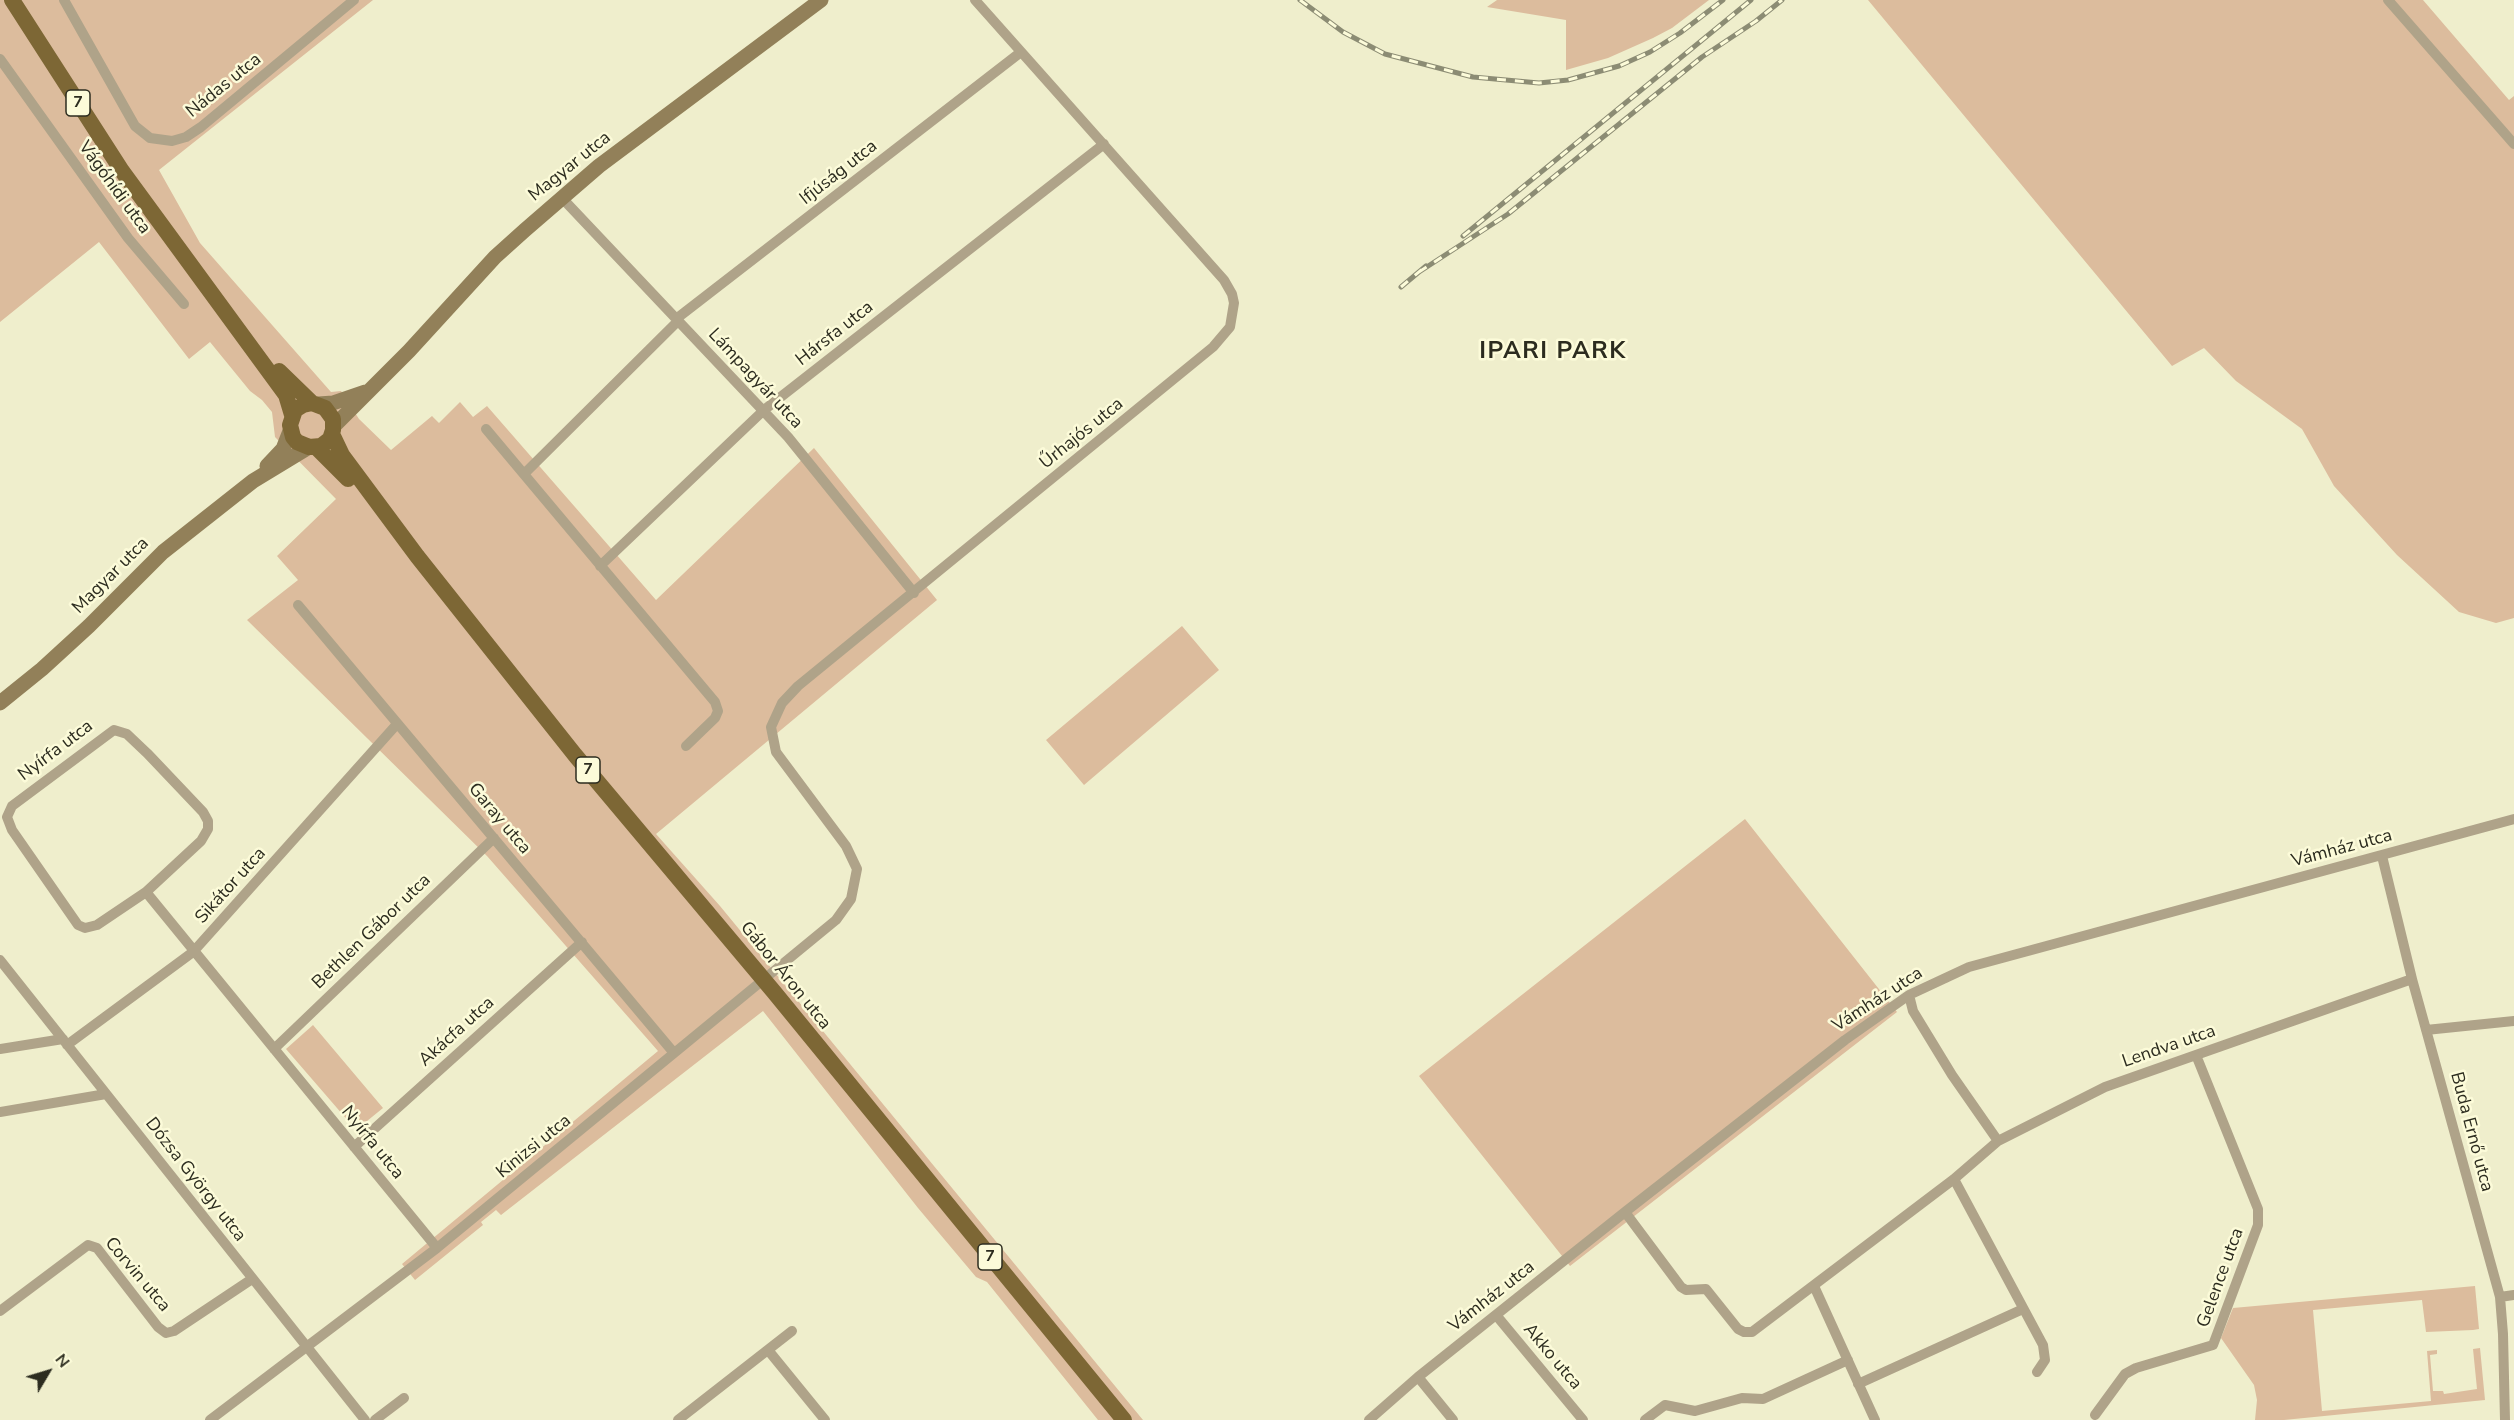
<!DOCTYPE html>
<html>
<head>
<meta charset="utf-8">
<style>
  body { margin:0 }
  #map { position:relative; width:2514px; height:1420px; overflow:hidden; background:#efeecc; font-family:"Nunito Sans",sans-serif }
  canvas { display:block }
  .north { position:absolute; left:18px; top:1342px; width:60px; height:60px; -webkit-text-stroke:4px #fcfbd9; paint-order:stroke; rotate:52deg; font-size:16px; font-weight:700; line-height:24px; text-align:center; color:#2c2c1f }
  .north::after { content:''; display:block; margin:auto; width:21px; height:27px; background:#2c2c1f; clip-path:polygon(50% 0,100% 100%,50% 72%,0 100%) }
</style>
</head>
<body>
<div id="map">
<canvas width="2514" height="1420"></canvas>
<div class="north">N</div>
</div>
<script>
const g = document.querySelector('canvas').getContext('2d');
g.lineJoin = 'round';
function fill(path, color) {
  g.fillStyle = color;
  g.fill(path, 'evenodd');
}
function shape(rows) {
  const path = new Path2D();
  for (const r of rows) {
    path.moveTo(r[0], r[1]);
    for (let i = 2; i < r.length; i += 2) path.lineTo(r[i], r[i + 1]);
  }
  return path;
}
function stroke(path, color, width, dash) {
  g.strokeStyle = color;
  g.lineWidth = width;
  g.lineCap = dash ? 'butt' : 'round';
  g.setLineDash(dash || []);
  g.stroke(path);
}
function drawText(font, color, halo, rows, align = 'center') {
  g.font = font + ' "Nunito Sans",sans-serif';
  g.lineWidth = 5;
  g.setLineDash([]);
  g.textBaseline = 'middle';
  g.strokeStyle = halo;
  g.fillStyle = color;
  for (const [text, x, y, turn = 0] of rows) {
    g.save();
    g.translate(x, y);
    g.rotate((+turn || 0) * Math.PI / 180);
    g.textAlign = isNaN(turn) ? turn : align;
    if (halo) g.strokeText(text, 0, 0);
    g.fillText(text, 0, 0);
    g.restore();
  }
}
const green = shape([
  [0,0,373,0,159,170,200,243,331,392,341,391,359,419,391,450,432,416,439,423,460,402,473,417,487,406,656,600,814,448,937,600,656,834,720,906,1143,1420,1098,1420,987,1282,976,1277,918,1208,763,1011,501,1215,496,1210,481,1222,483,1225,415,1280,402,1264,658,1051,487,856,247,620,298,580,277,556,336,499,275,437,272,412,262,400,250,391,210,342,189,359,99,242,0,322],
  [1497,0,1709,0,1672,28,1653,38,1608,58,1566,70,1566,20,1487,7],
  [1868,0,2423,0,2509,100,2514,96,2514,618,2496,623,2459,612,2397,555,2334,486,2302,429,2236,381,2204,348,2172,366],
  [1182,626,1219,670,1084,785,1046,740],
  [1745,819,1897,1012,1570,1266,1419,1076],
  [313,1025,383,1108,356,1130,286,1049],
  [2475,1286,2479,1329,2473,1330,2426,1332,2422,1300,2313,1310,2322,1411,2431,1401,2427,1351,2437,1350,2437,1354,2430,1355,2433,1391,2443,1391,2444,1394,2477,1389,2473,1349,2480,1348,2485,1400,2284,1420,2255,1420,2257,1400,2254,1385,2221,1338,2233,1308]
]);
const street = shape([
  [64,0,135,126,150,138,172,141,186,137,201,127,354,0],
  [2388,0,2514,144],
  [0,59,128,238,184,304],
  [562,198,788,437,914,593],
  [676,319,1021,52],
  [486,429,715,702,718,711,715,718,686,746],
  [524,474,678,321],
  [600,566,764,410,1104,144],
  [298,605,674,1053],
  [2382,856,2412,979,2500,1297,2503,1334,2505,1420],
  [146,892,97,925,85,928,78,925,12,830,7,817,12,806,114,730,127,734,147,753,203,812,208,821,208,829,201,841,146,892,437,1248],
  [0,960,365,1420],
  [1909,995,1913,1011,1952,1075,1998,1141],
  [2426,1030,2514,1021],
  [67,1045,193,952,397,724],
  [0,1049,63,1039],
  [274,1049,494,838],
  [0,1112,106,1094],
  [354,1147,582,942],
  [1954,1179,2043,1345,2045,1360,2037,1372],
  [1625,1212,1681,1287,1686,1290,1706,1289,1738,1329,1744,1332,1752,1332,1954,1179,1998,1141,2105,1087,2412,979],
  [1814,1286,1875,1420],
  [2500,1297,2514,1295],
  [0,1311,88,1245,97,1248,158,1327,166,1333,174,1331,252,1279],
  [1496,1315,1583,1420],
  [768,1350,825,1420],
  [1418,1377,1453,1420],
  [1858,1384,2023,1309],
  [2095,1415,2125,1374,2136,1368,2213,1345,2258,1225,2258,1209,2196,1055],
  [210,1420,437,1248,836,920,851,899,857,869,846,846,776,752,771,727,782,703,798,686,1213,347,1230,327,1234,303,1232,294,1224,280,975,0],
  [375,1420,404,1398],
  [678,1420,792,1331],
  [1369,1420,1418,1377,1625,1212,1845,1040,1909,995,1969,967,2514,819],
  [1645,1420,1665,1405,1695,1411,1742,1398,1763,1399,1848,1360]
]);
const secondary = shape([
  [319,404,333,403,365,392],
  [334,426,409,351,495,257,525,230,599,166,821,0],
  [267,466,283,449,290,431],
  [0,703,42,669,89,626,163,552,253,481,309,447]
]);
const primary = shape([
  [12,0,122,171,286,395,292,415],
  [279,371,312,403,325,408,333,419,333,430,330,439,321,446,309,447,297,442,293,437,290,425,295,410,303,405,312,403],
  [332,434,342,455,417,556,575,755,774,992,1124,1420],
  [316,447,348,479]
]);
const rail = shape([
  [1300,0,1343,32,1385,54,1473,77,1539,83,1568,80,1619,66,1650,52,1680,33,1723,0],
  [1463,236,1751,0],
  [1419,272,1508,214,1702,57,1756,21,1782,0],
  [1401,287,1426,266]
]);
const shields = [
  [78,103,24],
  [588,770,24],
  [990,1257,24]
];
const shieldNames = [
  ["7",78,103],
  ["7",588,770],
  ["7",990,1257]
];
const streetNames = [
  ["Nádas utca",224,86,-39],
  ["Magyar utca",570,167,-39],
  ["Ifjúság utca",839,173,-38],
  ["Vágóhídi utca",114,188,54],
  ["Hársfa utca",835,334,-38],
  ["Lámpagyár utca",755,379,47],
  ["Űrhajós utca",1082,434,-39],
  ["Magyar utca",111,576,-45],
  ["Nyírfa utca",56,751,-37],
  ["Garay utca",499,819,50],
  ["Vámház utca",2342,849,-15],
  ["Sikátor utca",231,886,-48],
  ["Bethlen Gábor utca",372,932,-44],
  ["Gábor Áron utca",785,976,51],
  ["Vámház utca",1878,1000,-33],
  ["Akácfa utca",457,1032,-42],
  ["Lendva utca",2169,1047,-19],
  ["Buda Ernő utca",2471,1132,75],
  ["Nyírfa utca",372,1143,51],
  ["Kinizsi utca",534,1147,-39],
  ["Dózsa György utca",195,1180,52],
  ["Corvin utca",137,1275,50],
  ["Gelence utca",2221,1278,-70],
  ["Vámház utca",1492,1297,-38],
  ["Akko utca",1552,1357,50]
];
const districtNames = [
  ["IPARI PARK",1553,352]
];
fill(green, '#dcbc9d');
stroke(street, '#afa389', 10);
stroke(secondary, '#928059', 15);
stroke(primary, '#7d6735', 16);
stroke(rail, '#8c8c74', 5);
stroke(rail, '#fcfbd9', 3, [9]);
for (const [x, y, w] of shields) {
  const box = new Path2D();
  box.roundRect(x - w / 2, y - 13, w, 26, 4.5);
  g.fillStyle = '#fcfbd9';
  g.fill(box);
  stroke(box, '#2c2c1f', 1.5);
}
drawText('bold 16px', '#2c2c1f', null, shieldNames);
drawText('18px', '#2c2c1f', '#fcfbd9', streetNames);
g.letterSpacing = '1.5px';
drawText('bold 24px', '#2c2c1f', '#fcfbd9', districtNames);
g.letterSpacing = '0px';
</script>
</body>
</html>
